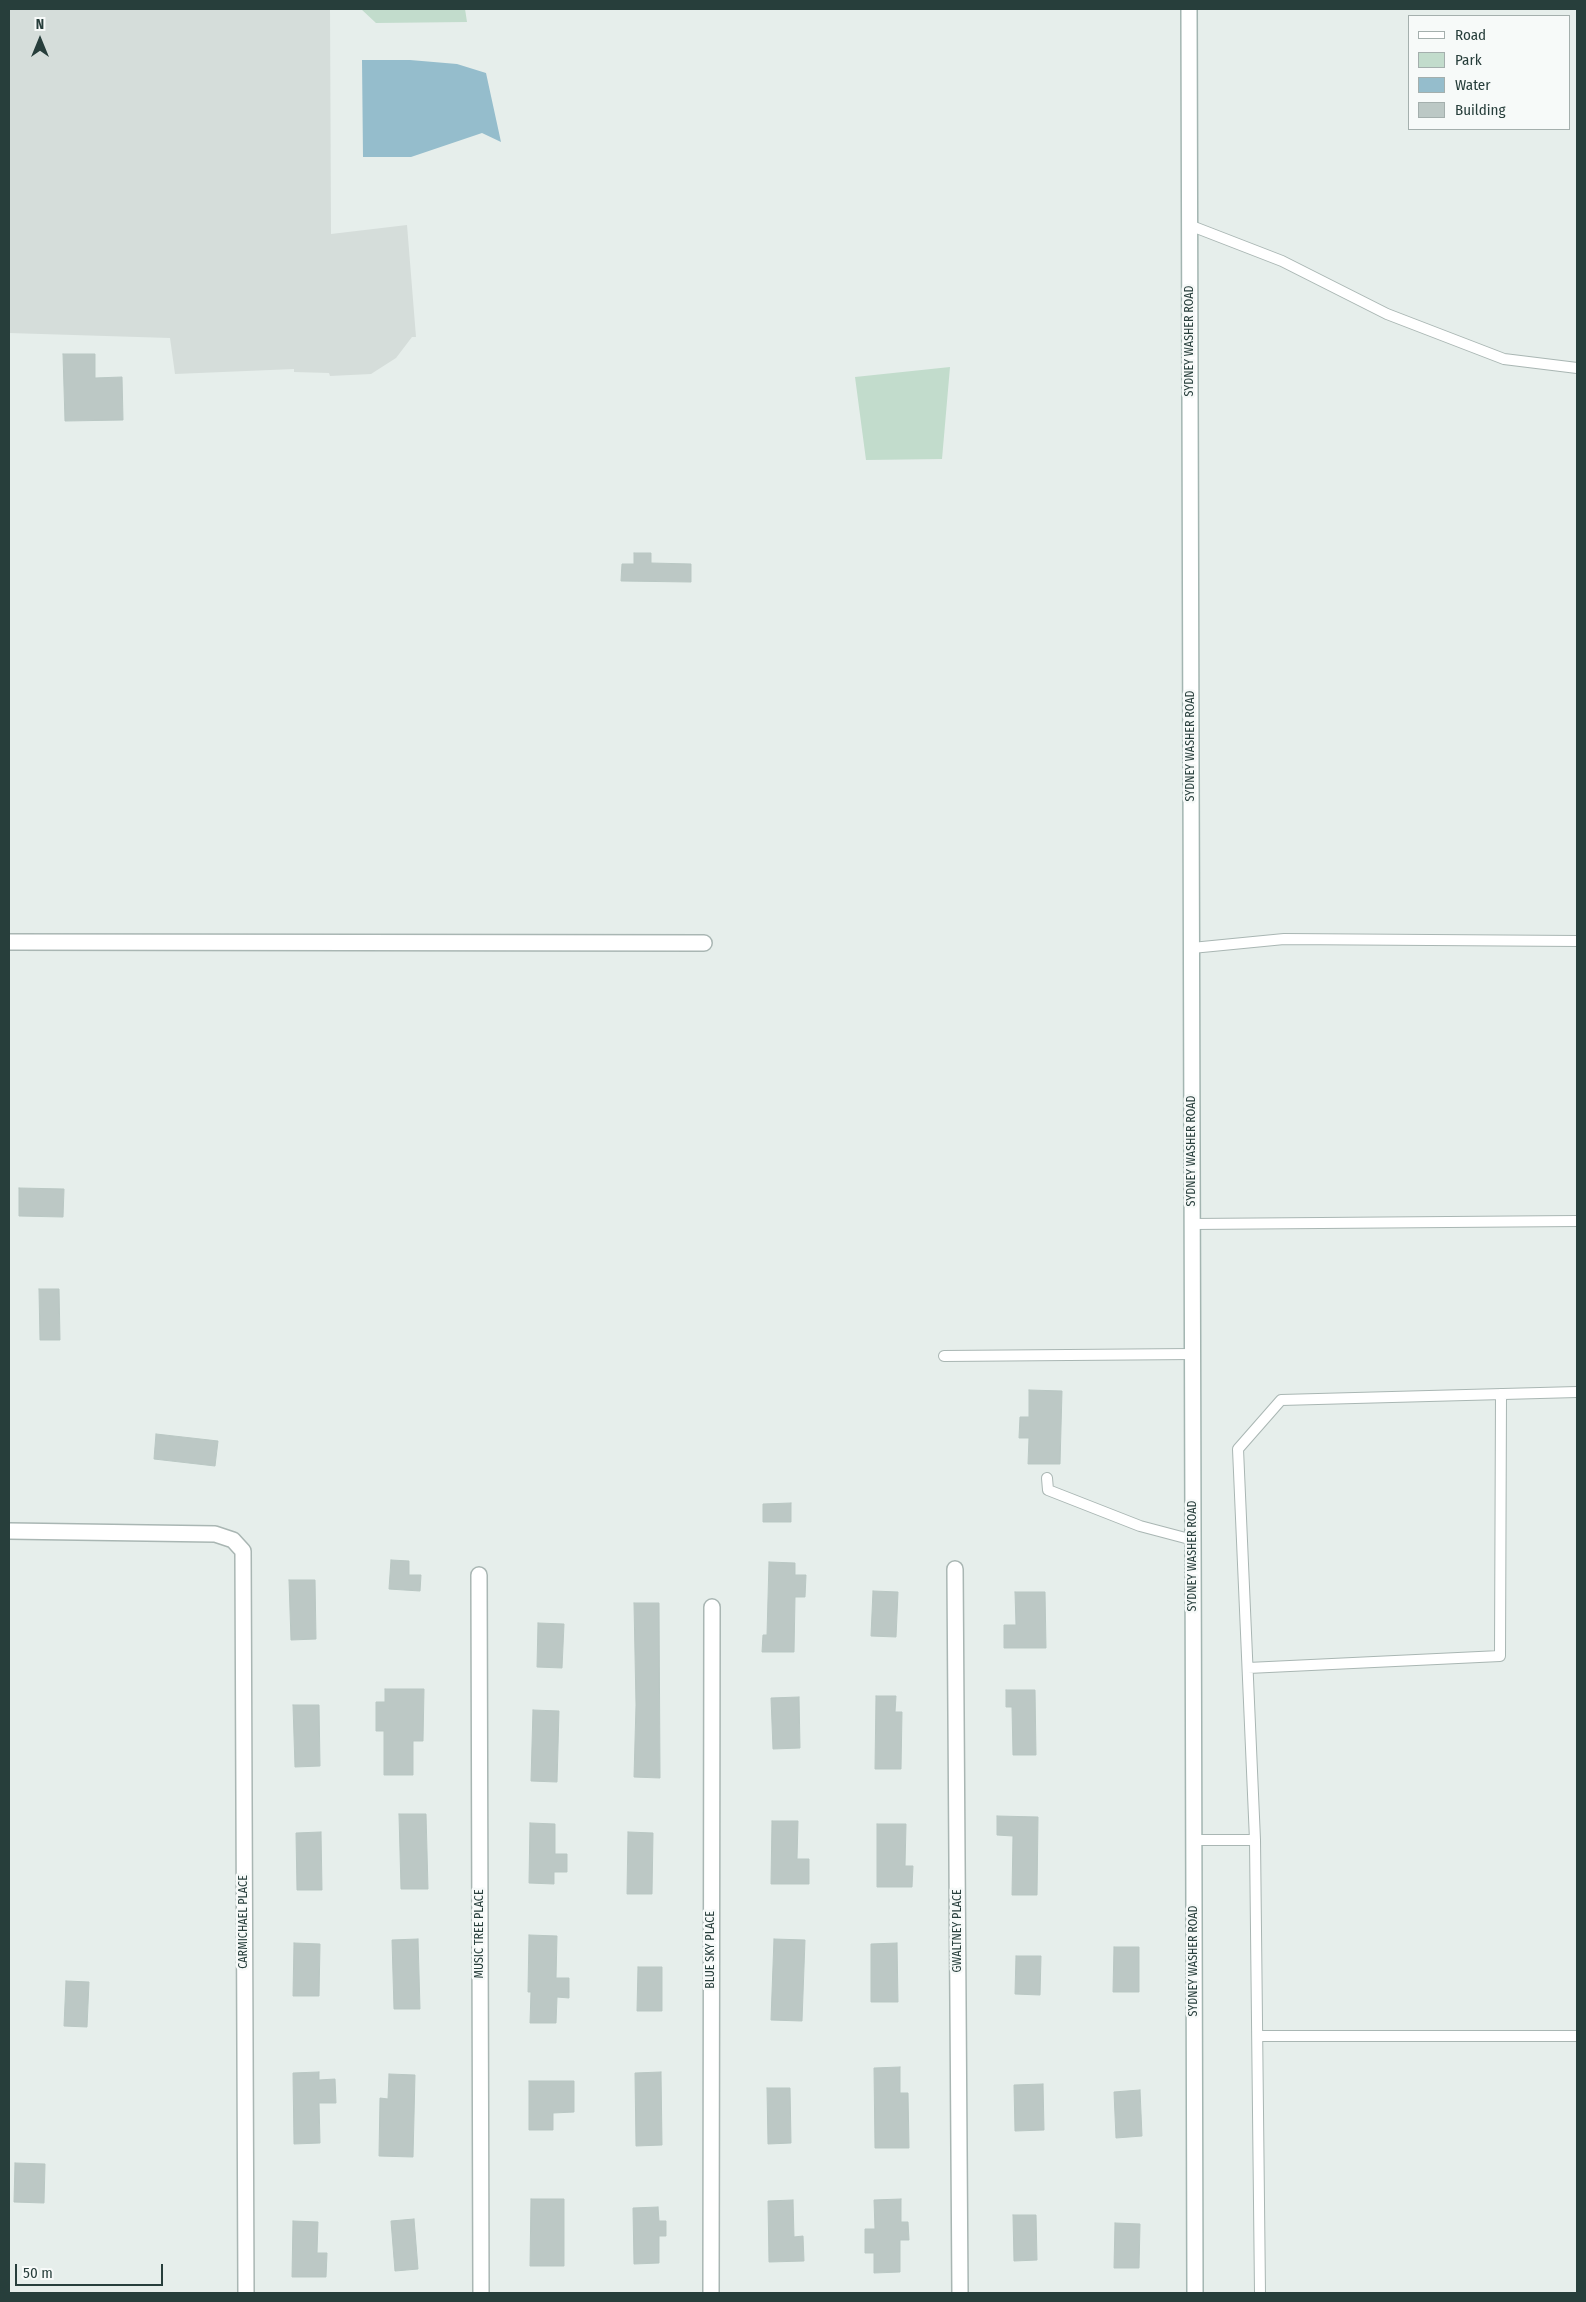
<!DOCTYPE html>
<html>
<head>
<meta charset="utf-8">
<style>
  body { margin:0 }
  #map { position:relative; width:1586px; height:2302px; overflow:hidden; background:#e6eeeb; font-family:"Fira Sans Condensed",sans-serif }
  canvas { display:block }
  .frame { position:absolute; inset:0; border:10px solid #273e3b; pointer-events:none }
  .legend { position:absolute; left:1408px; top:15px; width:162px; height:115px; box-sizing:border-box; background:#f7faf9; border:1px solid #a4afad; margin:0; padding:6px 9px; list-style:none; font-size:15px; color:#273e3b }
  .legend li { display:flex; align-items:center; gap:10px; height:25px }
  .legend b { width:25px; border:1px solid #a4afad }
  .north { position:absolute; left:15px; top:15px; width:50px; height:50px; -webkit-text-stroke:4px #f7faf9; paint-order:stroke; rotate:0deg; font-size:14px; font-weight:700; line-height:20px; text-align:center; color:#273e3b }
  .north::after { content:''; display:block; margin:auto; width:18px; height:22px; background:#273e3b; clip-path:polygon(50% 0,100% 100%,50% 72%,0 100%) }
  .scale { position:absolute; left:15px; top:2264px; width:148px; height:22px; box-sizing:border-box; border:2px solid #273e3b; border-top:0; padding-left:6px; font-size:15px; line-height:18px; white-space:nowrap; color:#273e3b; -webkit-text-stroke:4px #f7faf9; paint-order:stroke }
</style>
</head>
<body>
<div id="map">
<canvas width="1586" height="2302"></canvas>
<div class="frame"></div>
<ul class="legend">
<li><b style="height:6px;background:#fff"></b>Road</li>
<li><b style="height:14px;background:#c2dccc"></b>Park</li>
<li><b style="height:14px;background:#95bdcc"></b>Water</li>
<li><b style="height:14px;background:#bcc8c5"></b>Building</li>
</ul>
<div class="north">N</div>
<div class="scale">50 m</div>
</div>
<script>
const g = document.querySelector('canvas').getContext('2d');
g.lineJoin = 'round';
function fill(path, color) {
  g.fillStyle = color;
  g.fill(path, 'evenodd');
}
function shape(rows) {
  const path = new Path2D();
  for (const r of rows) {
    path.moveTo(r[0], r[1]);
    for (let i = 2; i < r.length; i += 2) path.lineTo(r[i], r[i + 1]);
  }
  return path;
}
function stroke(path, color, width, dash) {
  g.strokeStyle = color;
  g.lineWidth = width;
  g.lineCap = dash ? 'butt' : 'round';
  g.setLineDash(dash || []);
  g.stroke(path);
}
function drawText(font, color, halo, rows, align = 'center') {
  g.font = font + ' "Fira Sans Condensed",sans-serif';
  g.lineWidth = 5;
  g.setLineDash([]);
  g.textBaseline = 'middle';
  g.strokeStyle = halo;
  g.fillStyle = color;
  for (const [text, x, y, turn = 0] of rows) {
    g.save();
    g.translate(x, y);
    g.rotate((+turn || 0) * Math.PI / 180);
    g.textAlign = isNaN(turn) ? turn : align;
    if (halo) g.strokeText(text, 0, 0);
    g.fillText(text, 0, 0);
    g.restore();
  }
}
const built = shape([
  [9,9,330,9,331,234,407,225,416,337,412,337,396,358,371,374,330,376,329,373,294,372,294,369,175,374,170,338,9,333]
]);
const green = shape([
  [361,9,465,9,467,22,376,23],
  [950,367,942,459,866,460,855,377]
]);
const water = shape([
  [362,60,410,60,457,64,486,73,501,142,482,133,411,157,363,157]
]);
const building = shape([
  [63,354,95,354,95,378,122,377,123,420,65,421,63,354],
  [634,553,651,553,651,563,691,564,691,582,621,581,622,564,634,564,634,553],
  [19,1188,64,1189,63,1217,19,1216,19,1188],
  [39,1289,59,1289,60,1340,40,1340,39,1289],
  [1029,1390,1062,1391,1060,1464,1028,1464,1029,1438,1019,1438,1020,1417,1029,1417,1029,1390],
  [156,1434,218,1441,215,1466,154,1459,156,1434],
  [791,1503,791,1522,763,1522,763,1504,791,1503],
  [391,1560,409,1561,409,1575,421,1575,420,1591,389,1589,391,1560],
  [769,1562,795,1563,795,1575,806,1575,805,1597,795,1597,794,1652,762,1652,763,1635,767,1635,769,1562],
  [289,1580,315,1580,316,1639,291,1640,289,1580],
  [873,1591,898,1592,896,1637,871,1636,873,1591],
  [1015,1592,1045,1592,1046,1648,1004,1648,1004,1625,1016,1625,1015,1592],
  [634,1603,659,1603,660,1778,634,1777,636,1705,634,1603],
  [538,1623,564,1624,562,1668,537,1667,538,1623],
  [385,1689,424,1689,423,1741,413,1741,413,1775,384,1775,384,1731,376,1731,376,1702,385,1702,385,1689],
  [1006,1690,1035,1690,1036,1755,1013,1755,1012,1707,1006,1707,1006,1690],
  [876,1696,896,1696,895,1712,902,1712,901,1769,875,1769,876,1696],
  [799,1697,800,1748,773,1749,771,1698,799,1697],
  [293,1705,319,1705,320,1766,295,1767,293,1705],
  [533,1710,559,1711,557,1782,531,1781,533,1710],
  [399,1814,426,1814,428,1889,401,1889,399,1814],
  [997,1816,1038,1817,1037,1895,1012,1895,1013,1836,997,1835,997,1816],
  [772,1821,798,1821,797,1859,809,1859,809,1884,771,1884,772,1821],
  [530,1823,555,1824,555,1854,567,1854,567,1872,554,1872,554,1884,529,1883,530,1823],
  [877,1824,906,1824,905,1866,913,1866,912,1887,877,1887,877,1824],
  [321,1832,322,1890,297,1890,296,1833,321,1832],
  [628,1832,653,1833,652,1894,627,1894,628,1832],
  [529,1935,557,1936,556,1978,569,1978,569,1998,557,1997,556,2023,530,2023,531,1992,528,1992,529,1935],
  [418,1939,420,2009,394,2009,392,1940,418,1939],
  [774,1939,805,1940,802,2021,771,2020,774,1939],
  [294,1943,320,1944,319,1996,293,1996,294,1943],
  [897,1943,898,2002,871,2002,871,1944,897,1943],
  [1114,1947,1139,1947,1139,1992,1113,1992,1114,1947],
  [1016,1956,1041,1956,1040,1995,1015,1994,1016,1956],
  [638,1967,662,1967,662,2011,637,2011,638,1967],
  [66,1981,89,1982,87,2027,64,2026,66,1981],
  [900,2067,900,2093,908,2093,909,2148,875,2148,874,2068,900,2067],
  [319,2072,319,2080,335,2079,336,2103,319,2103,320,2143,294,2144,293,2073,319,2072],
  [661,2072,662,2145,636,2146,635,2073,661,2072],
  [389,2074,415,2075,413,2157,379,2156,380,2098,388,2099,389,2074],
  [529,2081,574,2081,574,2112,553,2113,553,2130,529,2130,529,2081],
  [1043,2084,1044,2130,1015,2131,1014,2085,1043,2084],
  [767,2088,790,2088,791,2143,768,2144,767,2088],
  [1140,2090,1142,2136,1116,2138,1114,2092,1140,2090],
  [15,2163,45,2164,44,2203,14,2202,15,2163],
  [531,2199,564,2199,564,2266,530,2266,531,2199],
  [901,2199,901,2222,908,2222,909,2240,900,2240,900,2272,874,2273,874,2253,865,2253,865,2229,875,2229,874,2200,901,2199],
  [793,2200,794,2237,803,2236,804,2261,769,2262,768,2201,793,2200],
  [658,2207,659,2221,666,2221,666,2236,659,2236,659,2263,634,2264,633,2208,658,2207],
  [1013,2215,1036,2215,1037,2260,1014,2261,1013,2215],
  [414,2219,418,2269,395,2271,391,2221,414,2219],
  [293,2221,318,2222,317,2253,327,2253,326,2277,292,2277,293,2221],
  [1115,2223,1140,2224,1139,2268,1114,2268,1115,2223]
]);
const lane = shape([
  [1189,225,1282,261,1387,314,1504,359,1577,368],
  [1192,948,1284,939,1577,941],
  [1192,1224,1577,1221],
  [944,1356,1193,1354],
  [1047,1478,1048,1490,1140,1526,1193,1540],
  [1248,1668,1500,1656,1501,1394],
  [1194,1840,1255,1840,1238,1449,1281,1400,1577,1392],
  [1255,1840,1260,2293],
  [1258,2036,1577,2036]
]);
const street = shape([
  [9,942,704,943],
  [9,1531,215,1534,233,1540,243,1551,246,2293],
  [955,1569,960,2293],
  [479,1575,481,2293],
  [711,2293,712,1607]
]);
const secondary = shape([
  [1189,9,1195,2293]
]);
const streetNames = [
  ["SYDNEY WASHER ROAD",1190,341,-90],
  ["SYDNEY WASHER ROAD",1191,746,-90],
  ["SYDNEY WASHER ROAD",1192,1151,-90],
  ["SYDNEY WASHER ROAD",1193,1556,-90],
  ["CARMICHAEL PLACE",244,1922,-90],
  ["GWALTNEY PLACE",958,1931,-90],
  ["MUSIC TREE PLACE",480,1934,-90],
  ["BLUE SKY PLACE",711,1950,-90],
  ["SYDNEY WASHER ROAD",1194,1961,-90]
];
fill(built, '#d5ddda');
fill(green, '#c2dccc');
fill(water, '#95bdcc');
fill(building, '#bcc8c5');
stroke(building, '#b9c7c3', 1);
stroke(lane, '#a9b6b3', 12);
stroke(street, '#a9b6b3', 18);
stroke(secondary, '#a3b5b1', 18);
stroke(lane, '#fff', 10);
stroke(street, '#fff', 15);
stroke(secondary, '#fff', 15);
drawText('12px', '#273e3b', '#f7faf9', streetNames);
</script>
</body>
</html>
